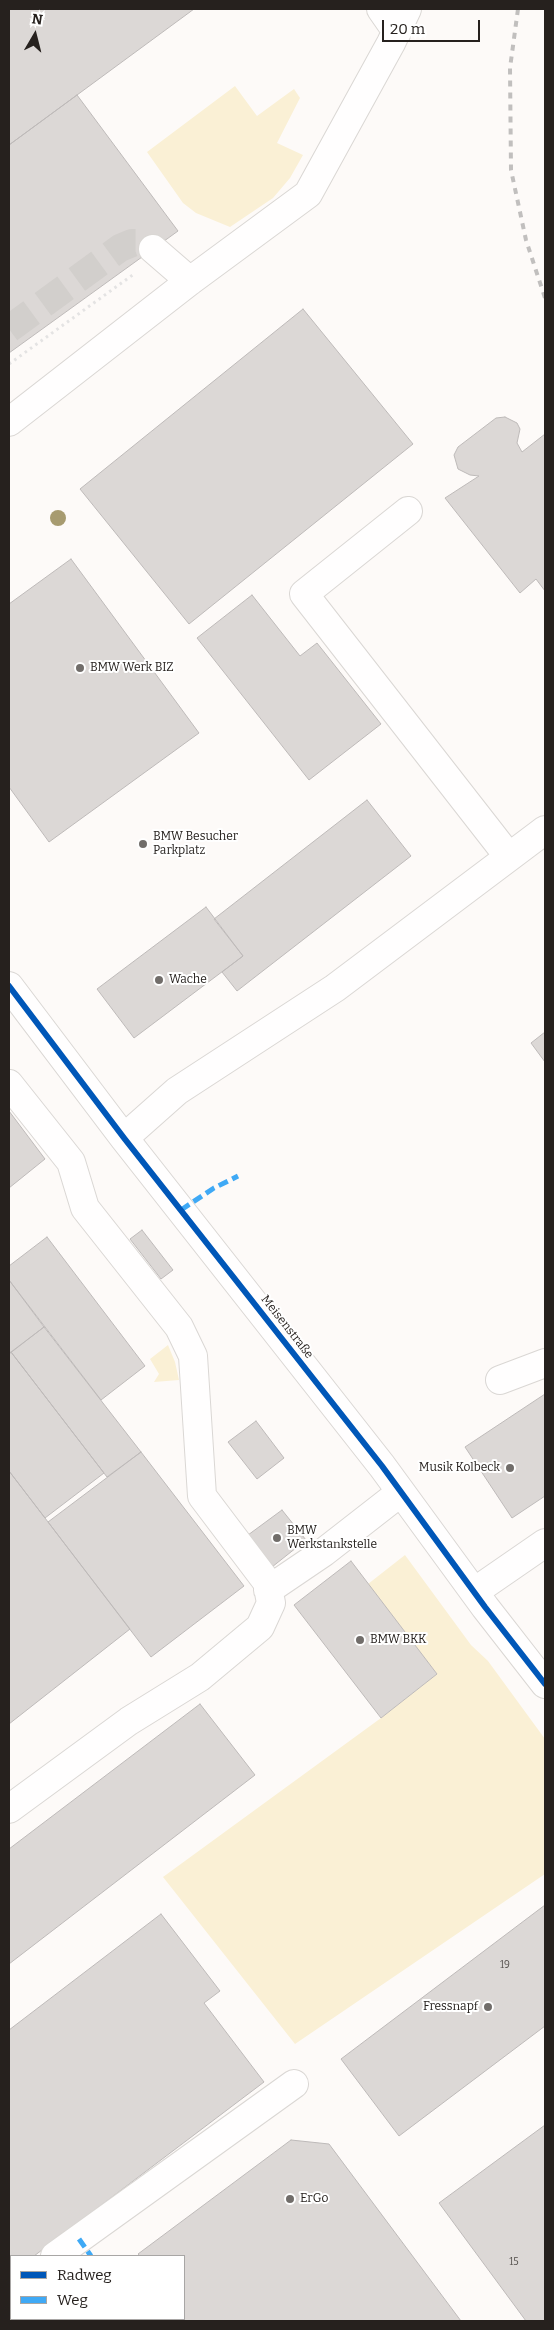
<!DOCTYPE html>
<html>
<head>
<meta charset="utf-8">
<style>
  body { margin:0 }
  #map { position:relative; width:554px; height:2330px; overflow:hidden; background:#fdfaf8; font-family:Bitter,serif }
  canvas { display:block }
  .frame { position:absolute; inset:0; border:10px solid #26211e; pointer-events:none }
  .legend { position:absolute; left:10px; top:2255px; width:175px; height:65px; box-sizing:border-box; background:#fff; border:1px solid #a8a6a5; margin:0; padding:6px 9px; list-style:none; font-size:15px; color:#26211e }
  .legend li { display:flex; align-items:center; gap:10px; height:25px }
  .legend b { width:25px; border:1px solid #a8a6a5 }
  .north { position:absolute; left:10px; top:10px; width:50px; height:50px; -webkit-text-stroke:4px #fff; paint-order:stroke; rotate:8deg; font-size:14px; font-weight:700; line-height:20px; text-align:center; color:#26211e }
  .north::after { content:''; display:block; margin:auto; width:18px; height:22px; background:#26211e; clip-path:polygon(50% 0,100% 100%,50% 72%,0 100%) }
  .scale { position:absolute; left:382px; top:20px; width:98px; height:22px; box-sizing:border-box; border:2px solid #26211e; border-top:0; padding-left:6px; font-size:15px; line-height:18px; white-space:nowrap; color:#26211e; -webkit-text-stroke:4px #fff; paint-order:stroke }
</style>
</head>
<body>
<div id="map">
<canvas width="554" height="2330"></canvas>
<div class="frame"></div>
<ul class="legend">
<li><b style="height:6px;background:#0057b8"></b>Radweg</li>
<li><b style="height:6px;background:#3fa9f5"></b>Weg</li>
</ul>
<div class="north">N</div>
<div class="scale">20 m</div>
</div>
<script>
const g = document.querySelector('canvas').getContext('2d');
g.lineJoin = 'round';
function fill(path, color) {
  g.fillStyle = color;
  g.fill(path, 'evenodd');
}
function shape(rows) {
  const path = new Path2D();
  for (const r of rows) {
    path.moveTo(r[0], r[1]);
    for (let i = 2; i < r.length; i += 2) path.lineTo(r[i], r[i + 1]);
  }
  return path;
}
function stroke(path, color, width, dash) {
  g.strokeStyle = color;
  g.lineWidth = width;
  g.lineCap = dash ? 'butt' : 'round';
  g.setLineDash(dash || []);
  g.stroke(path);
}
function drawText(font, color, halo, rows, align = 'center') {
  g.font = font + ' Bitter,serif';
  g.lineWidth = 4;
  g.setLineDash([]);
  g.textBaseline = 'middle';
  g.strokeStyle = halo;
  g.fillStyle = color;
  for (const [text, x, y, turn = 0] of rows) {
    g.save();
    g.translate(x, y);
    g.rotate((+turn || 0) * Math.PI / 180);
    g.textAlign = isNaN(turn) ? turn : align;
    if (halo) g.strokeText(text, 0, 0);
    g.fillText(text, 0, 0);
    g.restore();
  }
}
const green = shape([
  [235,86,257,116,294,89,300,98,277,143,303,155,290,178,273,198,230,227,196,213,183,203,147,152],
  [168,1345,175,1362,179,1380,154,1382,159,1374,150,1359],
  [405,1555,471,1645,488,1661,545,1739,545,1874,295,2044,163,1877,381,1718,437,1674,368,1584]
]);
const building = shape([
  [9,9,194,9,9,145,9,9],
  [77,95,178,231,9,353,9,145,77,95],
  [303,309,413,444,189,624,80,489,303,309],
  [505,417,517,423,520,429,517,443,522,452,545,434,545,591,536,579,520,593,445,498,479,476,470,475,458,469,454,455,458,447,496,418,505,417],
  [71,559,199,733,49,842,9,787,9,604,71,559],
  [252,595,300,656,317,643,381,724,309,780,197,638,252,595],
  [367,800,411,856,237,991,222,972,243,956,214,919,367,800],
  [206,907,243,956,134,1038,97,989,206,907],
  [545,1032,545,1062,531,1043,545,1032],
  [9,1111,45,1159,9,1188,9,1111],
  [142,1230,173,1270,161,1279,130,1239,142,1230],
  [47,1237,145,1366,101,1400,9,1280,9,1266,47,1237],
  [9,1280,44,1327,9,1354,9,1280],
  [44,1327,141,1452,107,1477,11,1352,44,1327],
  [11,1352,104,1473,45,1518,9,1471,9,1354,11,1352],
  [545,1394,545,1496,512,1518,465,1447,545,1394],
  [256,1421,284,1458,257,1479,228,1442,256,1421],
  [141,1452,244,1586,151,1657,48,1522,141,1452],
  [9,1471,130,1629,9,1724,9,1471],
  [282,1510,306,1540,272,1567,248,1535,282,1510],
  [351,1561,437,1674,381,1718,294,1605,351,1561],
  [200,1704,255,1775,9,1964,9,1849,200,1704],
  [545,1905,545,2026,399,2136,341,2059,545,1905],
  [161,1914,220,1991,204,2003,264,2082,34,2256,11,2256,11,2273,9,2275,9,2030,161,1914],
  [545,2125,545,2321,526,2321,439,2203,545,2125],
  [291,2140,329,2144,461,2321,155,2321,159,2319,184,2319,184,2256,140,2256,138,2254,291,2140]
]);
const minorTunnel = shape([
  [9,329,120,248,132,243,143,243,153,249]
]);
const path = shape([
  [9,364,134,274]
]);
const minor = shape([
  [381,9,397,32],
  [153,249,190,281],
  [9,422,190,281,308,194,391,43,407,9],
  [408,511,304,594,509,857],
  [9,986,124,1138,382,1466,485,1607,545,1684],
  [9,1084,71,1162,85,1208,179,1327,193,1356,202,1496,267,1582,271,1603,260,1627,200,1677,129,1721,9,1809],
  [124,1138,177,1091,335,988,545,830],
  [500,1380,545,1363],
  [268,1590,324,1552,401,1492],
  [474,1592,545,1543],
  [55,2256,294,2084],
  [9,2290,11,2288]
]);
const rail = shape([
  [518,9,510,68,511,170,526,240,545,298]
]);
const quiet = shape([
  [181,1210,214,1188,238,1176],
  [79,2239,91,2256]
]);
const cycleway = shape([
  [9,986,124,1138,382,1466,485,1607,545,1684]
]);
const trees = [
  [58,518]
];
const markers = [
  [80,668,5,"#716d6a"],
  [143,844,5,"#716d6a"],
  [159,980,5,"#716d6a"],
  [510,1468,5,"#716d6a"],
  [277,1538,5,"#716d6a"],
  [360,1640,5,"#716d6a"],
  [488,2007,5,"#716d6a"],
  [290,2199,5,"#716d6a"]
];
const numberNames = [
  ["19",505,1965],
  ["15",514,2262]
];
const poiNames = [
  ["BMW Werk BIZ",90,668],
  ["BMW Besucher",153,837],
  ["Parkplatz",153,851],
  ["Wache",169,980],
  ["Musik Kolbeck",500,1468,"right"],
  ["BMW",287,1531],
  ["Werkstankstelle",287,1545],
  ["BMW BKK",370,1640],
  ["Fressnapf",478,2007,"right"],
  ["ErGo",300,2199]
];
const streetNames = [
  ["Meisenstraße",287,1327,52]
];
fill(green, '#faf0d5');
fill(building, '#dcd8d6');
stroke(building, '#bebab9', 1);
stroke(minorTunnel, '#d2cfcc', 28, [28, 14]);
stroke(minor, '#dad7d4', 30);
stroke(path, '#e4e3e3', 3, [2.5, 4]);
stroke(minor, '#fffefe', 28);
stroke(rail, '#c1bfbe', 4, [6, 6]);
stroke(quiet, '#3fa9f5', 5, [10, 5]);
stroke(cycleway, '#0057b8', 6);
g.fillStyle = '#a79b70';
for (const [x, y] of trees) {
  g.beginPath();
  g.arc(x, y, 8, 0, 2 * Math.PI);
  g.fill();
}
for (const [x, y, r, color] of markers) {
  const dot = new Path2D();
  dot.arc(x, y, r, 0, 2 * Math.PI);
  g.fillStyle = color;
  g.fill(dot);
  stroke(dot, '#fff', 2);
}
drawText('10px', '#544f4c', null, numberNames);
drawText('12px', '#26211e', '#fff', poiNames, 'left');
drawText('12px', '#26211e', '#fff', streetNames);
</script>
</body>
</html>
